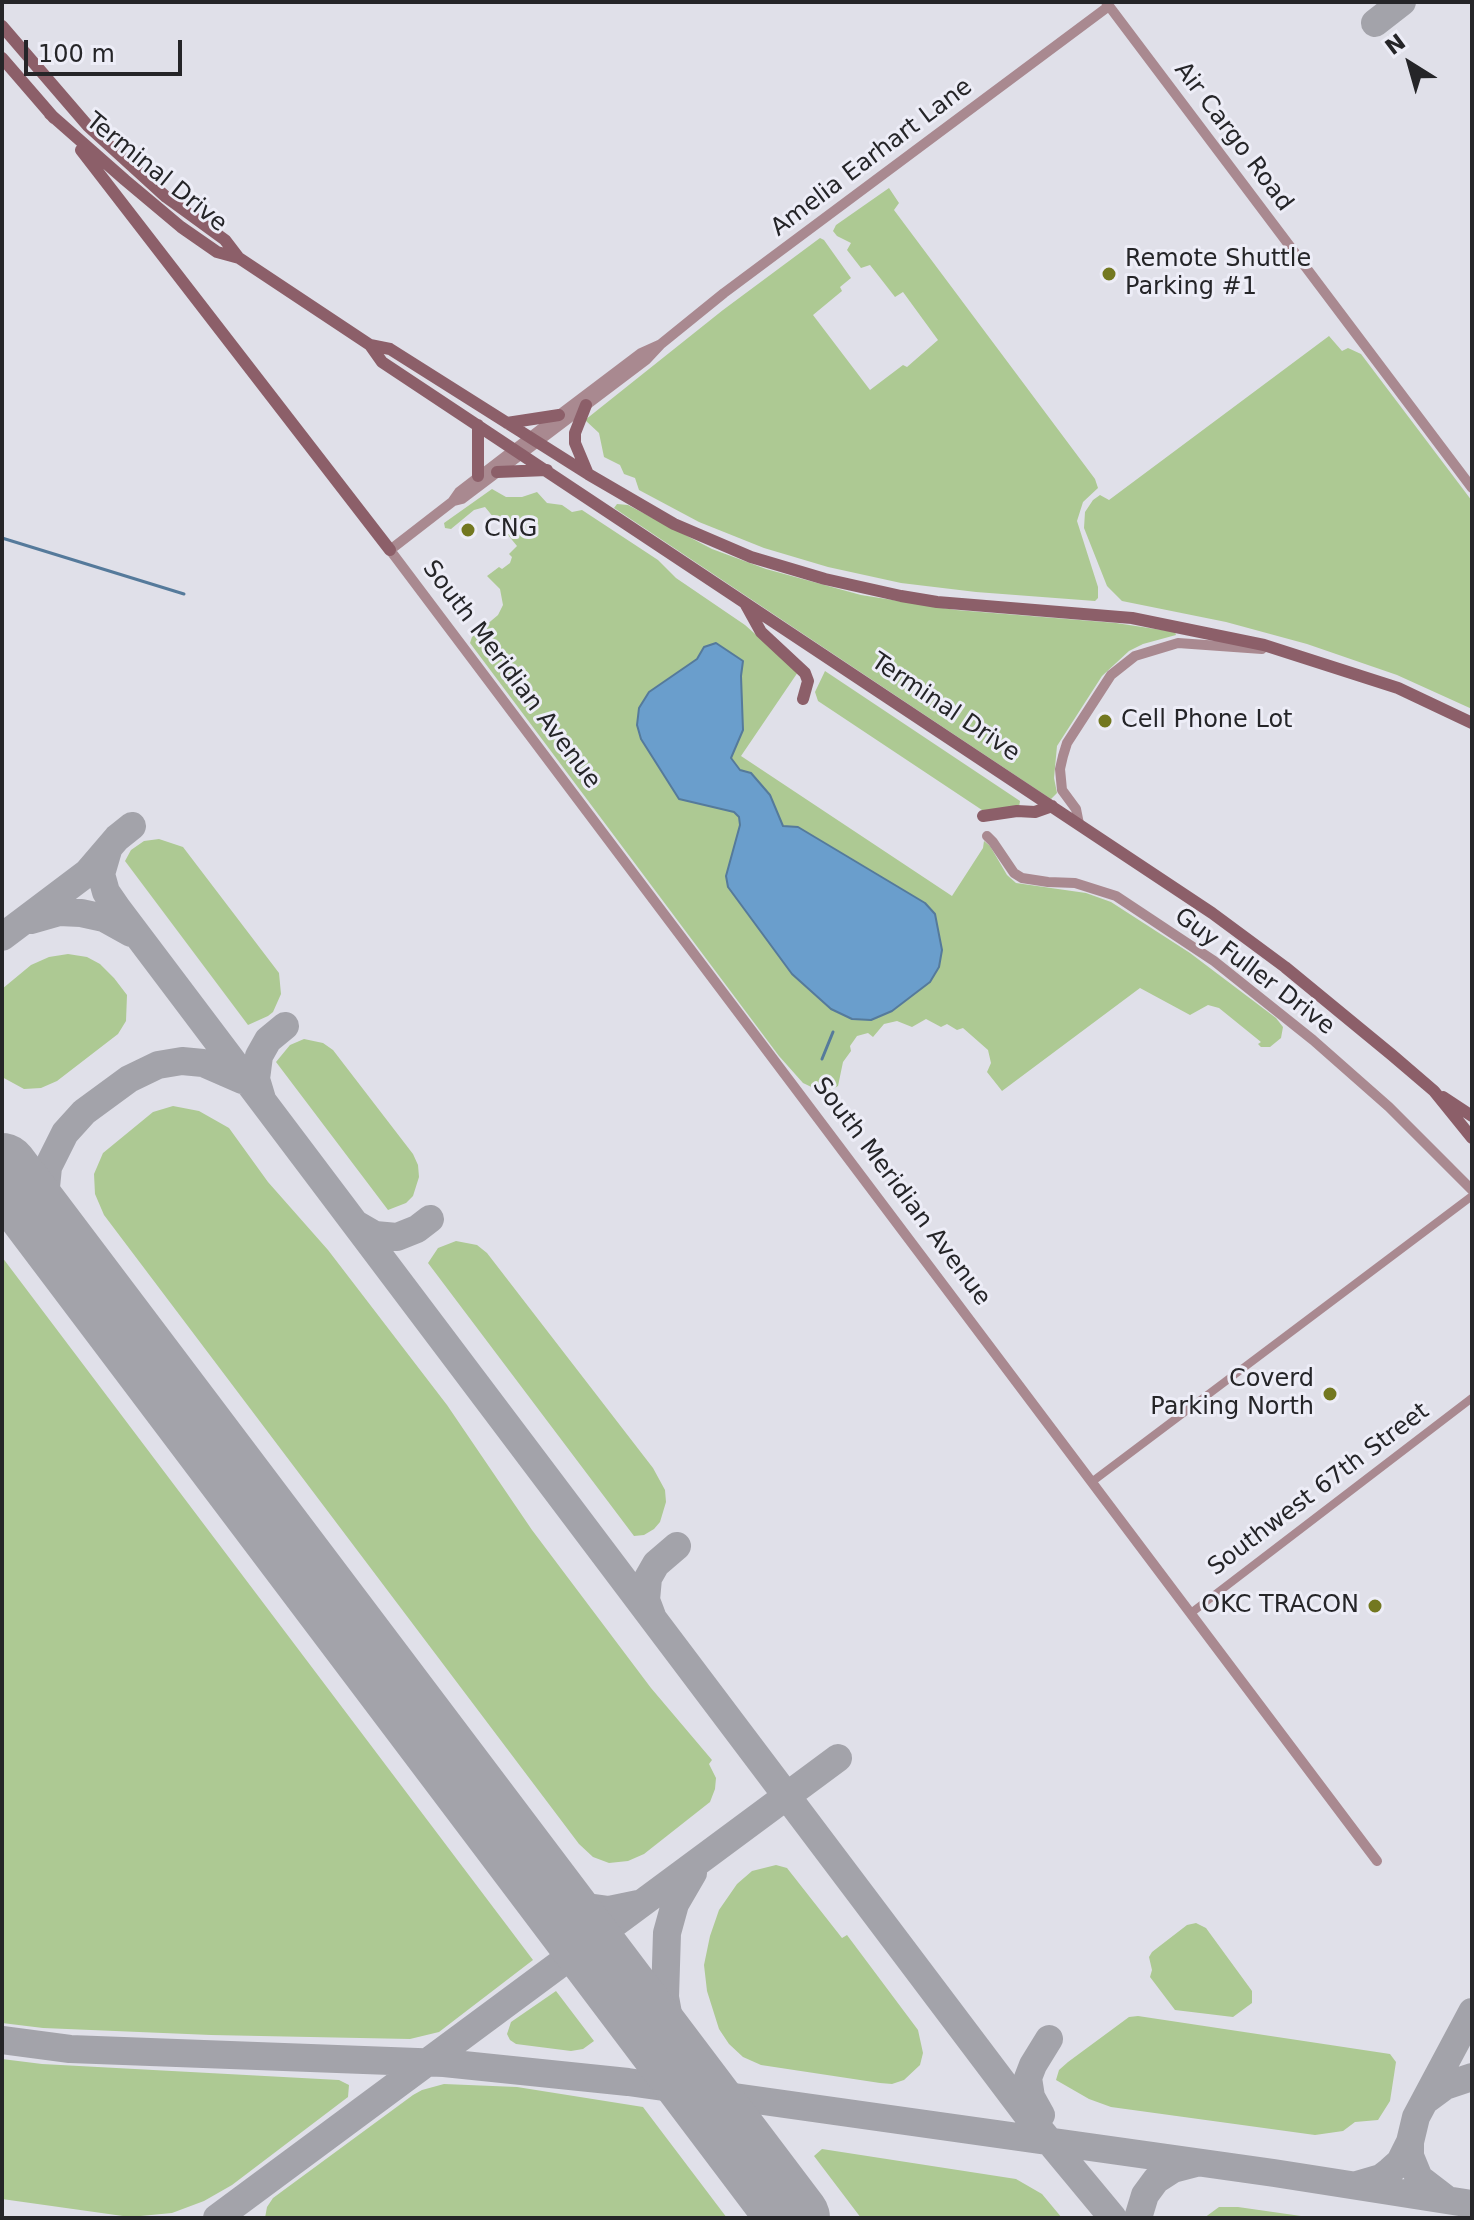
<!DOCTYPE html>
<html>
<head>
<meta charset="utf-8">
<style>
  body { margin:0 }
  #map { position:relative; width:1474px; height:2220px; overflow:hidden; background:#e0e0e9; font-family:"DejaVu Sans",sans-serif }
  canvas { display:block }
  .frame { position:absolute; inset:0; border:4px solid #252528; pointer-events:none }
  .north { position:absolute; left:1370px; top:24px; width:80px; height:80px; -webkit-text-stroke:6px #ededf7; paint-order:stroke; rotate:323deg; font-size:22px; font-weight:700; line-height:32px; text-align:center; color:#252528 }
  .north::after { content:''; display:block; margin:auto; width:28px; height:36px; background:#252528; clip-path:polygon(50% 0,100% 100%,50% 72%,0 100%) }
  .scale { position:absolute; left:24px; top:40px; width:158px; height:36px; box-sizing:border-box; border:4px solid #252528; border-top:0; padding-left:10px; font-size:24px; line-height:28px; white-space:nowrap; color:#252528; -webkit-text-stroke:6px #ededf7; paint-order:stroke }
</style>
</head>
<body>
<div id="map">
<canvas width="1474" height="2220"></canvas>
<div class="frame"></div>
<div class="north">N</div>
<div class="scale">100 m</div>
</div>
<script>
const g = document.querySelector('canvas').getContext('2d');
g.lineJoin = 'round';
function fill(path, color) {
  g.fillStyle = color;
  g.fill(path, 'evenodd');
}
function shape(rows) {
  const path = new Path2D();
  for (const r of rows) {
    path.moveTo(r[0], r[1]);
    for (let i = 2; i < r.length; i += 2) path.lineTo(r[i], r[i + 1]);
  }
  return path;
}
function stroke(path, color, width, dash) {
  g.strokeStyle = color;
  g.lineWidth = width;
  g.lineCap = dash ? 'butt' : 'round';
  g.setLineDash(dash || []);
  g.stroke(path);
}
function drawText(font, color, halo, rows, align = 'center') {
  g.font = font + ' "DejaVu Sans",sans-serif';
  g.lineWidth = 6;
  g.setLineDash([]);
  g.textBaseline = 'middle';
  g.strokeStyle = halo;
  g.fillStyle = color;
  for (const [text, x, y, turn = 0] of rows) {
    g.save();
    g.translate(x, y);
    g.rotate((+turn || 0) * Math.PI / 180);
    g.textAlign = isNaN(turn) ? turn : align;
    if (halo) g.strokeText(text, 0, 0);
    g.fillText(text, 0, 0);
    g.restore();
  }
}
const green = shape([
  [889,188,899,203,894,210,1095,479,1098,488,1083,502,1077,521,1098,587,1098,598,1095,601,976,592,901,583,828,567,764,548,699,522,639,490,635,478,624,474,620,465,604,457,599,433,585,420,723,310,820,238,824,240,851,278,840,287,842,291,813,315,870,390,903,365,907,367,938,340,903,292,895,297,870,265,861,268,847,250,851,243,837,236,833,231,836,225],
  [1329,336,1342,351,1348,348,1361,354,1472,501,1472,709,1397,675,1307,644,1226,622,1122,601,1107,586,1084,528,1085,512,1093,500,1100,495,1109,500],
  [492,489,506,497,522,497,537,492,547,503,562,505,572,512,582,510,658,560,676,578,745,625,798,672,741,756,952,896,983,848,984,841,990,846,1007,875,1016,883,1086,893,1111,902,1190,953,1276,1018,1283,1027,1281,1038,1270,1047,1261,1047,1258,1044,1261,1042,1219,1008,1208,1005,1190,1015,1140,988,1002,1091,987,1072,991,1063,988,1050,963,1028,957,1030,947,1024,941,1027,926,1019,912,1027,897,1021,884,1024,873,1037,868,1033,857,1036,850,1046,851,1051,843,1062,838,1086,824,1093,803,1083,779,1056,470,643,472,637,498,615,503,605,500,589,487,576,499,567,502,569,510,563,512,557,509,554,517,546,485,507,474,510,451,529,445,528,444,523],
  [617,504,628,505,712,549,766,569,861,595,956,610,1116,623,1175,632,1176,635,1143,644,1129,651,1102,676,1057,746,1054,778,1057,793,1051,799,614,508],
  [825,671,1020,801,1019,807,987,812,982,810,818,701,815,692],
  [159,839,183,847,279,973,281,994,273,1012,268,1016,248,1025,125,861,131,850,144,841],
  [68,954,87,957,100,964,114,978,127,995,126,1021,118,1034,57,1081,41,1088,24,1089,2,1077,2,989,31,965,49,957],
  [304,1039,323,1043,333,1050,413,1154,418,1165,419,1177,413,1196,406,1203,388,1210,276,1062,290,1045],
  [173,1106,199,1111,229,1128,268,1182,328,1250,447,1405,532,1530,651,1688,712,1760,709,1764,716,1778,715,1789,710,1802,644,1854,628,1861,609,1863,593,1857,579,1844,104,1215,95,1194,94,1174,103,1153,153,1112],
  [456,1241,477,1245,487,1253,653,1468,665,1490,666,1502,660,1522,654,1529,644,1535,634,1536,428,1263,438,1248],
  [2,1257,533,1960,439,2032,410,2039,211,2035,43,2028,2,2023],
  [776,1865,787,1868,842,1938,847,1935,918,2030,923,2053,920,2065,904,2080,892,2084,880,2083,761,2065,743,2057,729,2044,719,2029,707,1991,704,1965,710,1936,719,1910,737,1884,752,1871],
  [1196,1923,1206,1928,1252,1991,1252,2003,1233,2017,1175,2010,1150,1977,1152,1970,1149,1957,1152,1952,1187,1925],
  [556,1991,594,2041,583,2049,571,2051,516,2044,510,2040,507,2034,511,2022],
  [1138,2016,1390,2054,1396,2062,1390,2101,1378,2120,1355,2122,1343,2131,1315,2135,1111,2107,1089,2099,1056,2080,1059,2070,1068,2062,1129,2017],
  [2,2059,42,2064,339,2080,349,2085,348,2097,232,2185,204,2201,172,2213,130,2217,2,2199],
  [444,2084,517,2087,643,2107,727,2218,265,2218,267,2207,273,2198,413,2095,422,2090],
  [822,2149,1016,2179,1042,2194,1062,2218,861,2218,814,2156],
  [1219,2207,1238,2207,1315,2218,1204,2218]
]);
const water = shape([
  [716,643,743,661,741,676,743,730,731,758,740,770,751,773,770,795,783,826,798,827,925,903,935,914,942,950,939,967,930,982,892,1011,871,1020,852,1019,831,1009,792,974,728,887,726,876,740,825,739,817,734,812,679,799,641,739,637,725,639,708,649,692,697,659,704,647,716,643]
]);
const stream = shape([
  [2,538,184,594],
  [822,1059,833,1032]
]);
const taxiway = shape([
  [1375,23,1402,2],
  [108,850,101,874,106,892,117,908,1025,2112,1113,2218],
  [31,920,59,912,81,913,104,918,131,933],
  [2,937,87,873,117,838,132,826],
  [262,1099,256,1079,259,1056,268,1040,285,1026],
  [356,1224,375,1235,397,1237,417,1229,430,1219],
  [84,1277,58,1236,48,1208,46,1187,48,1167,65,1133,84,1112,129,1079,158,1065,182,1061,203,1063,242,1080],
  [652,1616,646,1600,648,1578,656,1564,677,1546],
  [533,1873,563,1898,580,1906,609,1910,638,1904],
  [693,1873,675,1904,667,1933,665,1997,669,2019,678,2048,695,2083,715,2114],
  [2,2040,70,2049,444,2063,628,2082,1274,2173,1472,2204],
  [1426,2100,1445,2086,1472,2077],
  [1041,2115,1031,2097,1028,2078,1033,2065,1049,2039],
  [1410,2142,1416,2117,1472,2012],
  [1357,2185,1381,2178,1390,2171,1400,2162,1410,2142,1410,2156,1419,2178,1445,2198],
  [217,2218,838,1758],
  [1138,2218,1145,2195,1156,2180,1173,2169,1196,2163]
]);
const runway = shape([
  [2,1169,794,2218]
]);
const minor = shape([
  [1093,1481,1472,1196],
  [1191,1613,1472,1398]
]);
const tertiary = shape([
  [1106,2,1472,488],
  [661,344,641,353,559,415,459,492,452,502,390,550,1377,1861],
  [454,501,462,499,646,360,661,344,724,293,1109,6],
  [1079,824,1076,809,1062,790,1060,769,1063,756,1067,743,1111,675,1135,656,1178,643,1262,649],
  [987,836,993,842,1014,873,1022,878,1048,882,1075,883,1116,896,1214,961,1313,1040,1389,1107,1472,1190]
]);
const secondary = shape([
  [2,26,88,126,166,197,225,240,238,257],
  [2,58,54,118],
  [50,114,125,180,181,227,217,252,239,258,370,345,382,362,1212,913,1285,967,1392,1055,1434,1091,1472,1138],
  [81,150,390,550],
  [370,345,390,349,588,474,674,524,751,557,825,579,901,596,937,602,1132,618,1264,645,1398,688,1472,723],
  [586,405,575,433,575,443,588,474],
  [507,423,559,415],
  [478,425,478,476],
  [497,472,547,470],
  [745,603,761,632,805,673,808,681,803,699],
  [983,816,1017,811,1035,812,1052,806],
  [1443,1097,1472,1116]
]);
const markers = [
  [1109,274,8,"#737820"],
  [468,530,8,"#737820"],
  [1105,721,8,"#737820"],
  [1330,1394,8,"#737820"],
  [1375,1606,8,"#737820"]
];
const streetNames = [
  ["Air Cargo Road",1233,137,53],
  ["Amelia Earhart Lane",872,158,-37],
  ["Terminal Drive",156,173,39],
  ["South Meridian Avenue",511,675,53],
  ["Terminal Drive",945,708,34],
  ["Guy Fuller Drive",1254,972,37],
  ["South Meridian Avenue",901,1192,53],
  ["Southwest 67th Street",1319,1490,-37]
];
const poiNames = [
  ["Remote Shuttle",1125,260],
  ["Parking #1",1125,288],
  ["CNG",484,530],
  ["Cell Phone Lot",1121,721],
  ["Coverd",1314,1380,"right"],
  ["Parking North",1314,1408,"right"],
  ["OKC TRACON",1359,1606,"right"]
];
fill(green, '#adc993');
fill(water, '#6a9ecc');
stroke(water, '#557a9b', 2);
stroke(stream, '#557a9b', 3);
stroke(taxiway, '#a3a3aa', 28);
stroke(runway, '#a3a3aa', 72);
stroke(minor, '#a98990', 8);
stroke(tertiary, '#a98990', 10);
stroke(secondary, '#8c5f69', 12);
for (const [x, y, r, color] of markers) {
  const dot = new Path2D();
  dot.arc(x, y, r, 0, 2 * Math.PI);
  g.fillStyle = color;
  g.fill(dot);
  stroke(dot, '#ededf7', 3);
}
drawText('24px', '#252528', '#ededf7', streetNames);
drawText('24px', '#252528', '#ededf7', poiNames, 'left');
</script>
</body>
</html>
